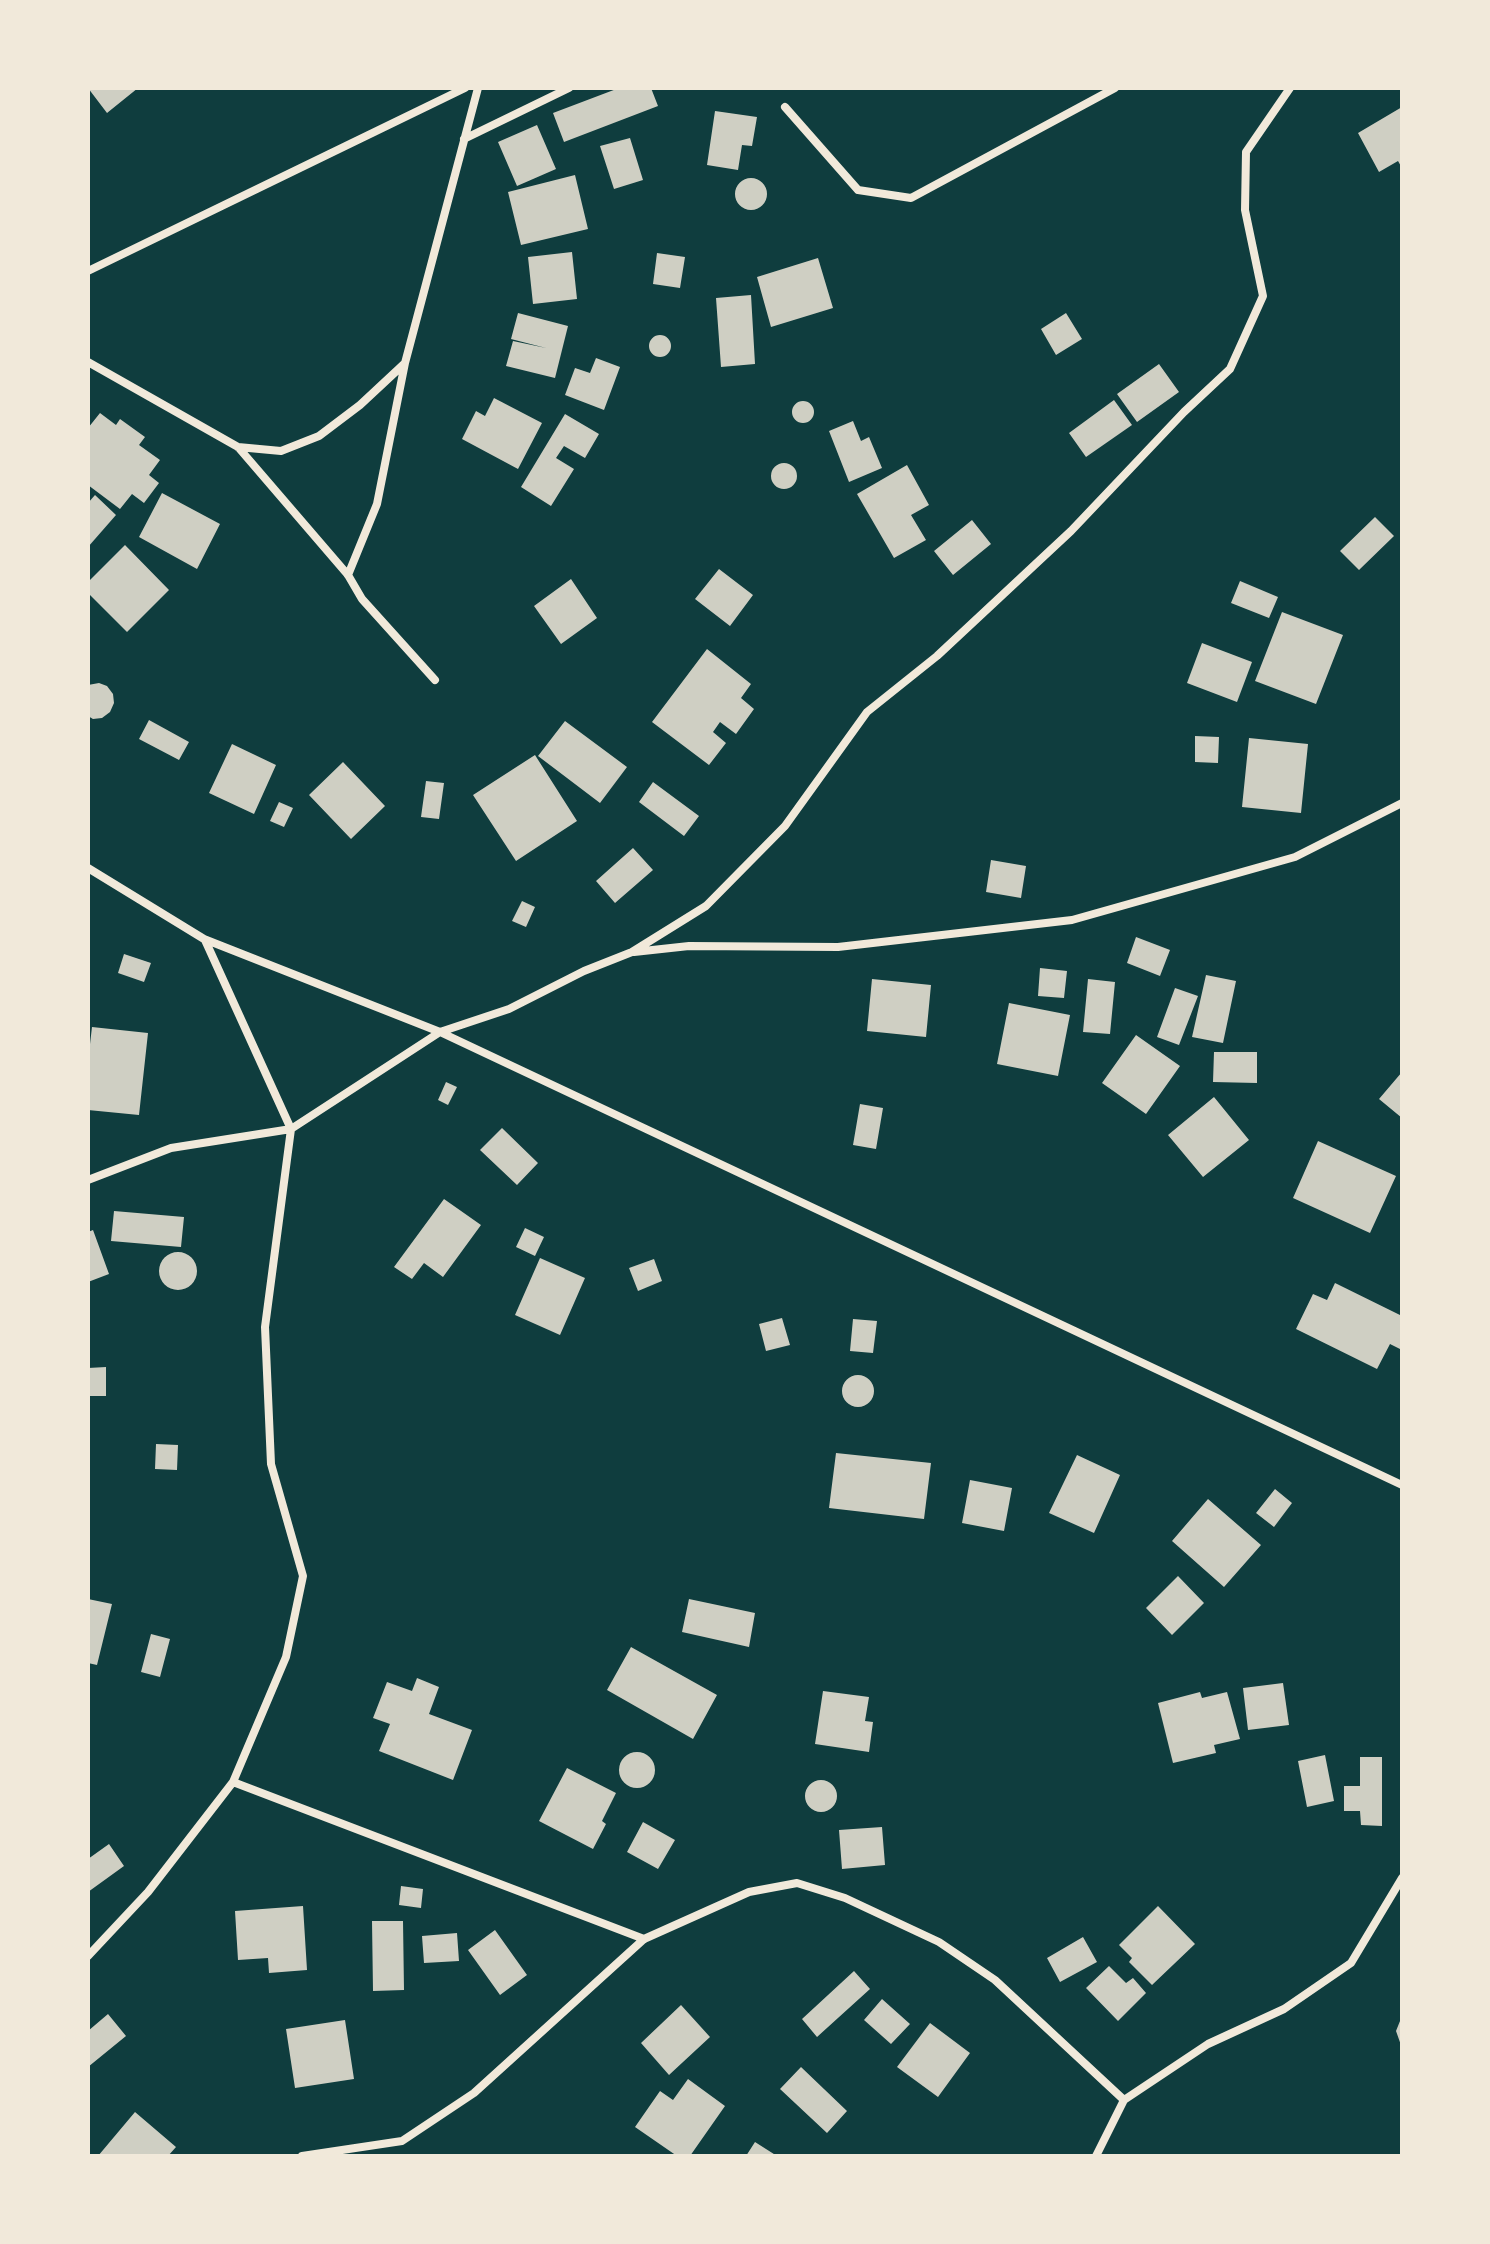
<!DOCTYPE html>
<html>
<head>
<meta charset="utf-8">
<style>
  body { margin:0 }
  #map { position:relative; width:1490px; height:2244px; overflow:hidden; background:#0f3d3e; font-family:Helvetica,sans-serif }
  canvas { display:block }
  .frame { position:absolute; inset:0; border:90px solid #f1e9da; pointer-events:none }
</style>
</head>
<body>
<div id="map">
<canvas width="1490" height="2244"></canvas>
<div class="frame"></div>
</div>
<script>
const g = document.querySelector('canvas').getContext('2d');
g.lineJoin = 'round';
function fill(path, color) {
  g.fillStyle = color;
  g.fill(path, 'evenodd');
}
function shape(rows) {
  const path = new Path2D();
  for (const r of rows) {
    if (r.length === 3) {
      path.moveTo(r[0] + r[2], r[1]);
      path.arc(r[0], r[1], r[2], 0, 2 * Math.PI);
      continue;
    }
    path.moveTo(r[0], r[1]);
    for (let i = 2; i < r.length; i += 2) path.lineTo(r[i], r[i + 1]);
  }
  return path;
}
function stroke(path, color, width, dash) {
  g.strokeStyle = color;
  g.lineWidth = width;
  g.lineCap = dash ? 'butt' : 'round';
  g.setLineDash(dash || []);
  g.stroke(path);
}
const building = shape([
  [88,88,138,88,107,113],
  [619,88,651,88,658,106,564,142,553,113],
  [1402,107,1402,168,1398,161,1379,172,1358,133],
  [715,111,757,117,752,146,742,145,738,170,707,165],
  [537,125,556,169,517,186,498,142],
  [630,138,643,180,614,189,600,146],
  [575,175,588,229,521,245,508,192],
  [751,194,16],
  [572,252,577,299,533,304,528,257],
  [657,253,685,257,680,288,653,284],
  [818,258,833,308,771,327,757,277],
  [751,295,755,364,721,367,716,298],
  [518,313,568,326,555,378,506,366,513,341,546,348,511,339],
  [1066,313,1082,339,1056,355,1041,329],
  [660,346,11],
  [596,358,620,367,604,410,565,395,575,368,590,373],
  [1159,364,1179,392,1137,422,1117,394],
  [494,398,542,423,518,469,462,439,476,411,485,416],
  [1114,400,1132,425,1086,457,1069,433],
  [803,412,11],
  [100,413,116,425,120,419,145,437,139,445,160,460,149,475,159,483,144,503,132,494,120,509,88,485,88,428],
  [565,414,599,434,585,458,564,446,556,458,574,469,551,506,521,487],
  [853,421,861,441,869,437,882,468,849,482,829,431],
  [784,476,13],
  [907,465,929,505,911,515,926,540,894,558,857,494],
  [162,493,220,524,197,569,139,537],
  [95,495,116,515,88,547,88,503],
  [1375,517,1394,536,1359,570,1340,551],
  [972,520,991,544,953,575,934,551],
  [125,545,169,590,127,632,88,593,88,582],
  [719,569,753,595,730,626,695,599],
  [571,579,597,618,561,644,534,606],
  [1240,581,1278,597,1269,618,1231,603],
  [1282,612,1343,635,1316,704,1255,681],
  [1202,643,1252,662,1237,702,1187,683],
  [707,649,751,684,741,698,754,709,736,734,720,722,713,732,726,743,709,765,652,722],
  [99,683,107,686,113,694,114,703,110,712,102,718,93,719,88,716,88,685],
  [149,720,189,742,179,760,139,739],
  [565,721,627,767,600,803,538,756],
  [1195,736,1219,737,1218,763,1195,762],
  [1249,738,1308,744,1301,813,1242,807],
  [232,744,276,765,254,814,209,793],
  [535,755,577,821,516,861,473,795],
  [343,762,385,806,351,839,309,795],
  [426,781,444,783,439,819,421,817],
  [653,782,699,816,684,836,639,802],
  [279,802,293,808,284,827,270,821],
  [633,848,653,870,615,903,596,881],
  [991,860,1026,866,1021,898,986,892],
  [522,901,535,907,526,927,512,921],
  [1136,937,1170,950,1160,976,1127,963],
  [124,954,151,963,144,982,118,973],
  [1040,968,1067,971,1064,998,1038,996],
  [1206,975,1236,981,1223,1043,1192,1037],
  [872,979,931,985,926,1037,867,1031],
  [1088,979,1115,982,1110,1034,1083,1032],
  [1175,988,1198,996,1179,1045,1157,1037],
  [1009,1003,1070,1015,1058,1076,997,1064],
  [92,1027,148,1033,139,1115,88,1110,88,1061],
  [1136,1035,1180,1066,1146,1114,1102,1083],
  [1214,1052,1257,1052,1257,1083,1213,1082],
  [1402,1072,1402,1118,1379,1099],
  [446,1082,457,1087,448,1105,438,1100],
  [1214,1097,1249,1140,1203,1177,1168,1135],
  [860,1104,883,1108,876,1149,853,1145],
  [502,1128,538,1163,517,1185,480,1150],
  [1318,1141,1396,1176,1370,1233,1293,1198],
  [444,1199,481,1225,443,1277,424,1263,412,1279,394,1267],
  [114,1211,184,1217,181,1247,111,1241],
  [525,1228,544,1237,535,1256,516,1247],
  [93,1230,109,1274,88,1282,88,1232],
  [178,1271,19],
  [540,1258,585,1278,560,1335,515,1315],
  [654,1259,662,1281,638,1291,629,1268],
  [1335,1283,1402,1316,1402,1350,1390,1344,1377,1369,1296,1329,1313,1294,1327,1300],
  [782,1318,790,1345,766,1351,759,1324],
  [853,1319,877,1321,873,1353,850,1351],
  [106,1367,106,1396,88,1396,88,1368],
  [858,1391,16],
  [156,1444,178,1445,177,1470,155,1469],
  [836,1453,931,1463,924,1519,829,1508],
  [1077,1455,1120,1475,1094,1533,1049,1513],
  [970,1480,1012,1488,1004,1531,962,1523],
  [1275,1489,1292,1503,1274,1527,1256,1513],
  [1208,1499,1261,1545,1224,1587,1172,1541],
  [1178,1576,1204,1603,1172,1635,1146,1608],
  [88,1599,112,1604,97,1665,88,1663],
  [689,1599,755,1613,749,1647,682,1632],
  [151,1634,170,1639,160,1677,141,1672],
  [631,1647,717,1695,693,1739,607,1690],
  [417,1678,439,1687,429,1714,472,1730,453,1780,379,1751,390,1724,373,1718,387,1682,412,1691],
  [1283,1683,1289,1725,1248,1730,1243,1688],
  [823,1691,869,1697,865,1721,873,1722,869,1752,815,1744],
  [1200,1692,1202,1698,1227,1692,1240,1739,1214,1745,1216,1753,1173,1763,1158,1703],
  [637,1770,18],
  [1325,1755,1334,1801,1307,1807,1298,1761],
  [1360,1757,1382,1757,1382,1826,1361,1825,1360,1811,1344,1811,1344,1786,1360,1786],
  [567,1768,616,1793,602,1821,606,1824,593,1849,539,1821],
  [821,1796,16],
  [643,1822,675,1840,658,1869,627,1852],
  [882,1827,885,1865,842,1869,839,1830],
  [109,1844,124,1866,88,1892,88,1859],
  [401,1886,423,1889,421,1908,399,1905],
  [303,1906,307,1970,269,1973,268,1958,238,1960,235,1911],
  [1158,1906,1195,1944,1152,1985,1129,1962,1132,1958,1119,1945],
  [372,1921,403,1921,404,1990,373,1991],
  [495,1930,527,1975,500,1995,468,1950],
  [457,1933,459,1961,424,1963,422,1936],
  [1083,1937,1097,1962,1060,1982,1047,1958],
  [1109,1966,1126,1983,1133,1978,1146,1993,1118,2021,1086,1988],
  [854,1971,870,1989,817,2037,802,2019],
  [882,1999,910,2024,891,2044,864,2020],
  [681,2005,710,2037,669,2075,641,2043],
  [108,2014,126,2036,88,2067,88,2031],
  [1402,2016,1402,2048,1396,2031],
  [345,2020,354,2079,295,2088,286,2029],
  [930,2023,970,2053,938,2097,897,2067],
  [801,2067,847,2111,827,2133,780,2089],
  [688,2079,725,2106,690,2156,677,2156,635,2127,660,2091,673,2100],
  [135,2112,176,2147,168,2156,98,2156],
  [755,2142,777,2156,746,2156]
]);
const minor = shape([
  [785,107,858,190,911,198,1115,88],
  [464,139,569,88],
  [88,271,465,88],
  [88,362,238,447,348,575,362,599,435,680],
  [238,447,281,451,319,436,360,405,404,364],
  [348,575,377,504,405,363,478,88],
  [88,868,204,939,440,1032,1402,1485],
  [634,952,689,946,838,947,1072,920,1295,857,1402,803],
  [88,1180,171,1148,291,1129,440,1032,509,1009,584,971,632,952,706,906,785,826,867,712,937,656,1071,531,1184,412,1230,369,1263,296,1245,210,1246,152,1290,88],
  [233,1782,644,1939],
  [88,1956,148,1892,233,1782,286,1657,303,1576,271,1464,265,1327,291,1129,205,940],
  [302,2156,402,2141,474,2093,644,1939,749,1892,797,1883,845,1898,939,1942,995,1980,1124,2100],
  [1096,2156,1124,2100,1208,2044,1284,2009,1351,1963,1402,1878]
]);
fill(building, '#cfcfc3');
stroke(minor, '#f1e9da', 8);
</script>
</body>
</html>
